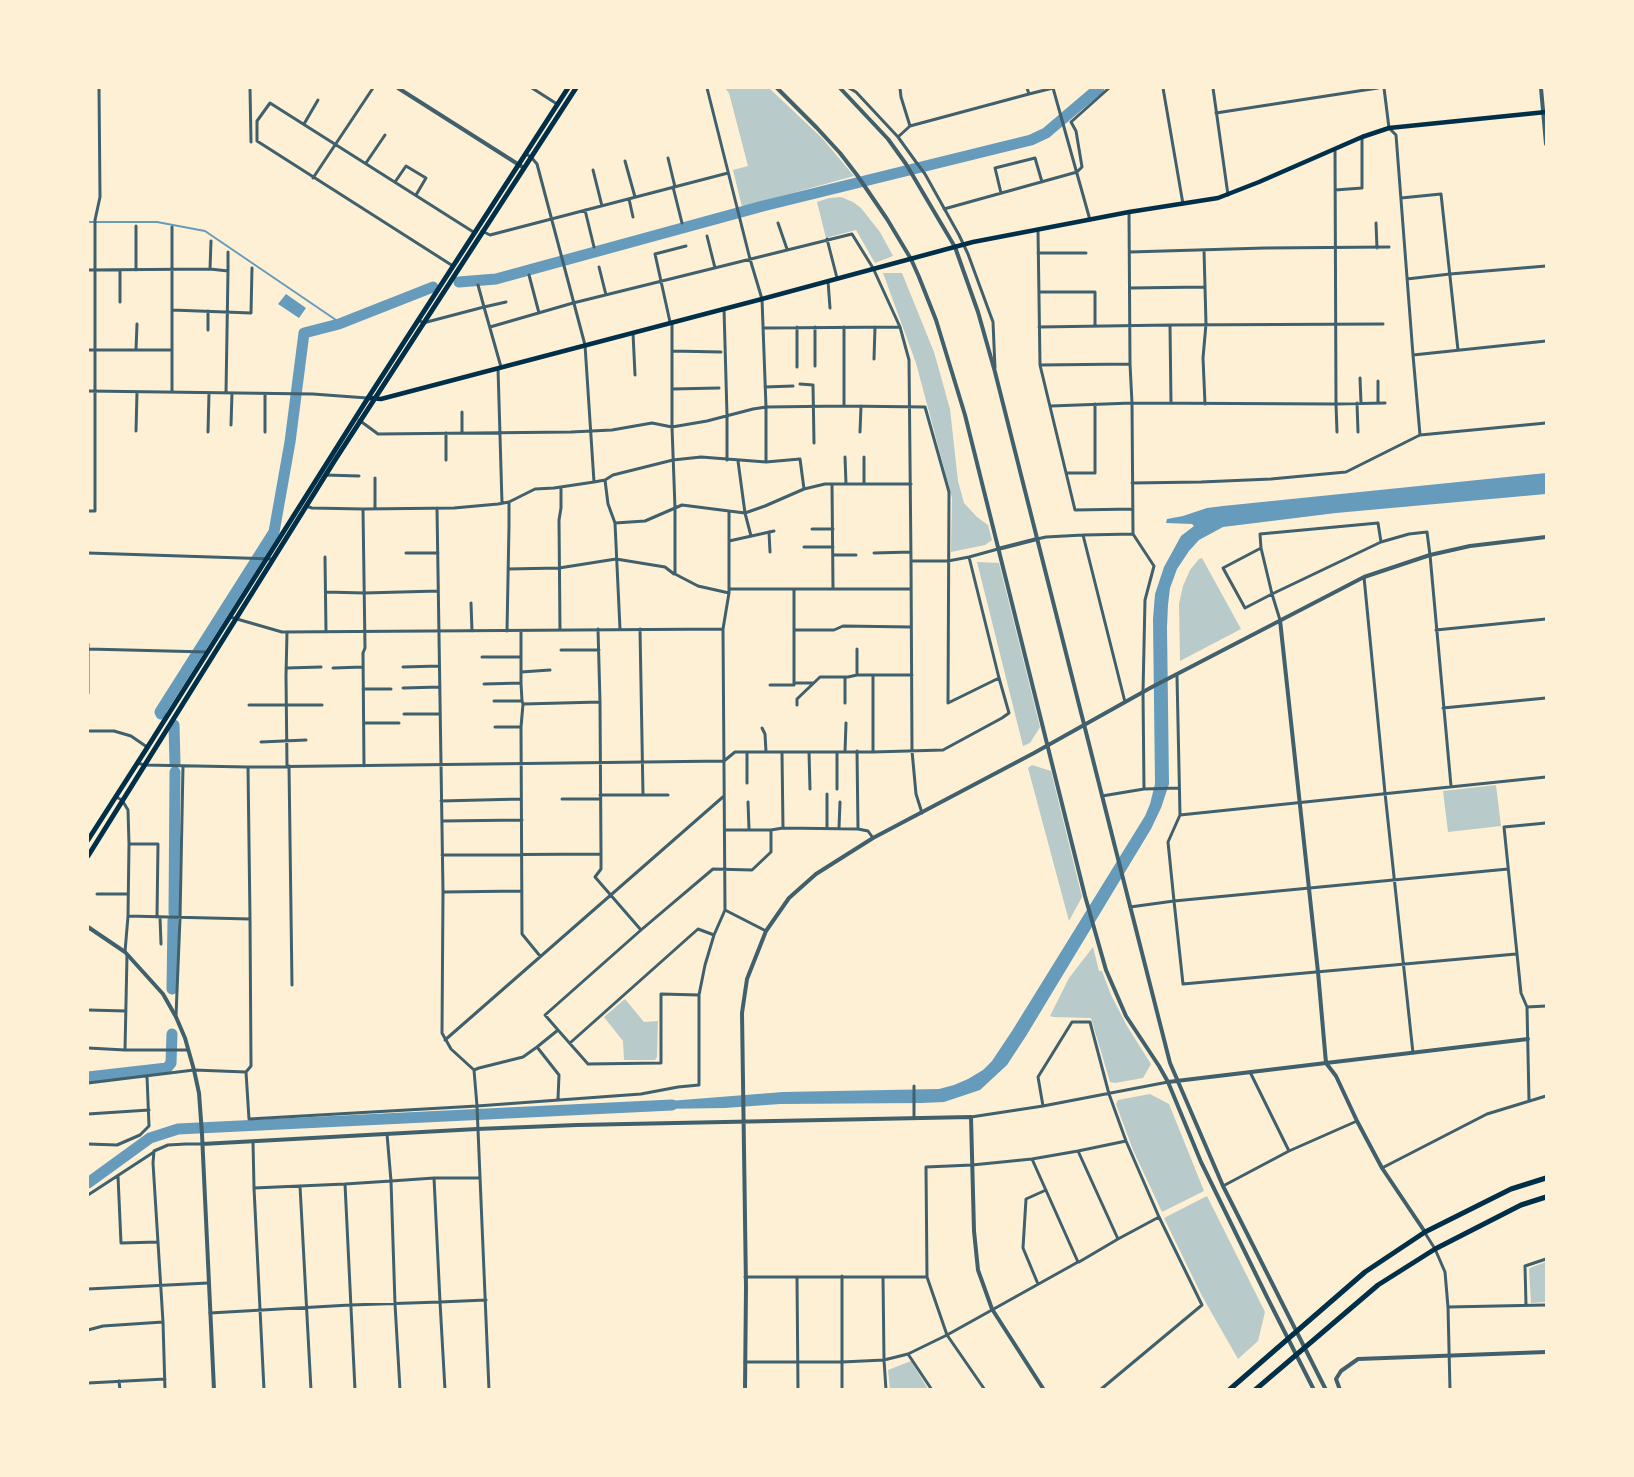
<!DOCTYPE html>
<html>
<head>
<meta charset="utf-8">
<style>
  body { margin:0 }
  #map { position:relative; width:1634px; height:1477px; overflow:hidden; background:#fdf0d5; font-family:"Work Sans",sans-serif }
  canvas { display:block }
  .frame { position:absolute; inset:0; border:89px solid #fdf0d5; pointer-events:none }
</style>
</head>
<body>
<div id="map">
<canvas width="1634" height="1477"></canvas>
<div class="frame"></div>
</div>
<script>
const g = document.querySelector('canvas').getContext('2d');
g.lineJoin = 'round';
function fill(path, color) {
  g.fillStyle = color;
  g.fill(path, 'evenodd');
}
function shape(rows) {
  const path = new Path2D();
  for (const r of rows) {
    path.moveTo(r[0], r[1]);
    for (let i = 2; i < r.length; i += 2) path.lineTo(r[i], r[i + 1]);
  }
  return path;
}
function stroke(path, color, width, dash) {
  g.strokeStyle = color;
  g.lineWidth = width;
  g.lineCap = dash ? 'butt' : 'round';
  g.setLineDash(dash || []);
  g.stroke(path);
}
const green = shape([
  [725,88,769,88,822,138,854,176,742,207,733,170,748,166,729,93],
  [841,197,853,202,861,208,880,232,893,256,875,263,856,230,826,238,817,202,829,198],
  [883,273,902,273,934,352,950,409,958,481,964,503,977,517,988,525,992,540,985,545,951,552,952,498,916,363],
  [1202,558,1241,629,1180,661,1179,604,1183,586,1190,570,1199,559],
  [977,562,999,563,1040,727,1030,743,1023,746],
  [1032,765,1051,771,1082,897,1069,921,1028,768],
  [1496,785,1501,826,1448,832,1443,791],
  [1093,947,1099,971,1102,971,1111,995,1127,1026,1151,1064,1143,1078,1115,1083,1110,1082,1091,1018,1053,1017,1050,1016,1069,978],
  [625,999,644,1022,658,1021,657,1057,655,1060,624,1060,623,1041,604,1017],
  [1150,1094,1169,1104,1204,1191,1162,1212,1133,1150,1116,1104,1118,1100],
  [1207,1196,1265,1312,1258,1341,1238,1359,1202,1296,1164,1218],
  [1546,1262,1546,1302,1531,1303,1529,1269,1532,1267],
  [911,1361,928,1389,890,1389,888,1370]
]);
const water = shape([
  [286,294,306,308,299,318,278,304],
  [1546,473,1546,494,1336,513,1223,527,1199,540,1189,551,1177,569,1170,588,1168,605,1167,627,1169,784,1161,808,1151,829,1026,1036,1007,1065,980,1090,944,1102,922,1103,780,1104,725,1108,657,1109,656,1102,707,1098,783,1092,939,1089,954,1085,968,1079,983,1070,992,1061,1012,1031,1145,816,1150,804,1155,784,1153,619,1155,594,1164,567,1181,536,1194,526,1192,524,1166,523,1167,519,1183,516,1207,508,1223,506]
]);
const stream = shape([
  [88,222,157,222,205,231,336,320,339,324]
]);
const river = shape([
  [459,282,496,279,763,206,1031,140,1046,133,1099,88],
  [161,714,160,712,274,532,290,442,304,333,339,324,433,287],
  [174,725,175,763],
  [174,913,175,772],
  [172,989,173,920],
  [88,1077,167,1068,171,1063,172,1034],
  [88,1183,150,1138,178,1129,672,1105]
]);
const minor = shape([
  [250,88,251,142],
  [532,88,557,104],
  [707,88,750,259,762,299,766,407,766,462],
  [849,88,856,92,898,137,916,162,925,174,959,235,968,254,993,322,995,368],
  [900,88,901,97,910,126,1029,94,1053,88,1090,220],
  [1027,88,1029,94],
  [1163,88,1183,204],
  [1213,88,1228,195],
  [1384,88,1389,128,1396,135,1413,355,1546,341],
  [1216,113,1378,88],
  [304,124,318,100],
  [898,137,910,126],
  [526,154,531,157,537,164,585,345,594,482],
  [668,158,675,187],
  [625,161,635,197],
  [366,163,385,135],
  [593,170,602,206],
  [313,178,373,88],
  [395,182,406,166,426,178,416,195],
  [673,187,682,223],
  [1335,190,1362,188,1362,137],
  [1001,193,995,168,1035,158,1042,182],
  [1401,198,1441,194,1458,350],
  [629,199,633,217],
  [944,209,1077,172,1082,167,1076,131,1071,122,1109,88],
  [585,210,594,247],
  [778,223,787,249],
  [1376,223,1377,248],
  [136,226,136,270],
  [1038,230,1040,365,1075,510,1133,509],
  [482,231,490,235,728,173],
  [707,236,715,268],
  [827,239,837,278],
  [1204,250,1206,324,1203,358,1205,404],
  [228,252,228,271],
  [1130,252,1265,248,1389,247],
  [1038,253,1086,253],
  [453,266,257,141,257,121,270,103,475,233],
  [599,267,606,295],
  [210,269,211,241],
  [88,270,210,269,228,271,226,393],
  [529,275,539,313],
  [1407,279,1450,274,1546,266],
  [828,281,830,308],
  [478,285,484,307,506,302],
  [1130,288,1205,287],
  [1039,292,1095,292,1095,325],
  [120,302,120,270],
  [724,309,727,415,727,460],
  [172,310,251,313,252,268],
  [208,311,208,330],
  [419,320,423,323,484,307,501,367],
  [670,322,655,254,686,246],
  [672,322,672,427,675,508,675,574,698,586,729,593],
  [1170,325,1171,403],
  [490,327,573,303,852,234,873,268,900,327,909,360,911,561,948,561,969,557],
  [797,327,797,367],
  [815,327,815,366],
  [844,327,844,406],
  [1039,327,1170,325,1383,324],
  [763,328,900,327],
  [633,333,635,375],
  [88,350,172,350],
  [136,350,137,324],
  [672,351,721,352],
  [1413,355,1420,435],
  [874,359,875,327],
  [1040,365,1130,364],
  [498,368,502,503],
  [1360,378,1361,403],
  [1378,381,1378,403],
  [800,384,813,385,814,443],
  [765,387,793,386],
  [672,389,719,388],
  [88,391,313,394,367,398],
  [172,392,172,227],
  [1357,403,1358,432],
  [1051,406,1132,403,1130,364,1129,212],
  [462,412,462,432],
  [359,420,378,434,571,432,612,430,652,423,672,427,707,421,753,409,766,407,844,406,925,407,949,492,948,703,999,678],
  [231,425,232,393],
  [136,431,137,392],
  [208,432,209,393],
  [265,432,265,394],
  [860,432,861,406],
  [1337,432,1336,404,1385,403],
  [446,433,446,460],
  [845,457,846,484],
  [864,457,864,484],
  [1066,473,1095,473,1095,404],
  [325,475,359,476],
  [605,480,608,504,615,523,620,629],
  [1132,483,1201,482,1271,479,1346,472,1420,435,1546,423],
  [832,484,833,588],
  [306,506,312,508,363,509,365,648,363,653,364,766],
  [437,508,443,892,442,1033,451,1049,474,1070,477,1106,489,1390],
  [363,509,454,508,498,504,509,502,535,489,554,488,594,482,605,480,613,475,673,460,701,457,766,462,800,459,804,489,825,484,911,484],
  [375,509,375,478],
  [88,511,95,511,95,220,100,197,99,88],
  [615,523,645,521,682,505,729,511],
  [812,529,833,529],
  [769,532,770,552],
  [1133,534,1132,403,1336,404,1335,149],
  [1083,535,1125,702],
  [751,536,745,513,765,506,804,489],
  [1037,539,1046,537,1083,535,1133,534,1154,566,1145,600,1143,692,1144,789,1102,796],
  [729,541,774,531],
  [804,547,833,547],
  [1261,548,1272,594,1245,608,1223,568,1261,548],
  [1261,548,1260,534,1378,523,1381,542],
  [88,553,273,559],
  [406,553,438,553],
  [874,553,911,552],
  [833,555,856,555],
  [325,557,326,632],
  [911,561,912,751,916,794,922,813],
  [508,569,559,568,616,559,665,567,674,574],
  [1364,577,1385,793,1413,1053],
  [729,589,911,589],
  [326,592,364,593,438,591],
  [471,603,472,631],
  [230,617,282,632,723,629],
  [1280,620,1272,594,1381,542,1409,534,1427,532,1430,555,1451,786],
  [598,629,600,702,601,854,601,869,595,877,641,930],
  [560,630,559,520,561,508,561,487],
  [794,630,834,630,843,626,911,627],
  [1436,630,1546,619],
  [507,631,509,526,509,502],
  [521,631,521,683,522,701,523,704,521,727,522,934,540,956],
  [88,644,88,693],
  [88,649,207,652],
  [561,650,599,650],
  [482,657,521,657],
  [403,667,439,666],
  [287,668,321,667],
  [333,668,363,667],
  [521,672,550,670],
  [857,675,857,649],
  [873,675,873,752],
  [1177,676,1180,815,1168,842,1174,901,1508,869],
  [794,683,813,683],
  [484,684,521,683],
  [770,685,794,685,794,589],
  [403,688,440,687],
  [363,689,391,689],
  [494,701,522,701],
  [845,703,845,677],
  [523,704,600,702],
  [249,705,322,705],
  [797,705,797,699,820,677,848,677,857,675,912,675],
  [1443,708,1546,698],
  [404,714,440,714],
  [364,723,399,723],
  [495,727,521,727],
  [762,728,765,734,766,752],
  [88,731,114,731,131,736,147,747],
  [261,742,306,740],
  [857,751,858,829],
  [809,752,810,789],
  [845,752,846,723],
  [782,753,783,828],
  [138,763,144,765,248,767,724,761,735,752,873,752,943,750,1002,718,1009,713,999,678,969,557,998,549],
  [287,766,286,676,287,632],
  [289,766,292,985],
  [248,767,250,919],
  [747,783,747,752],
  [837,789,837,752],
  [1144,789,1178,788],
  [827,794,827,828],
  [600,795,643,795,640,629],
  [643,795,668,795],
  [116,797,122,800,128,810,129,844,128,916],
  [562,799,600,799],
  [441,801,521,799],
  [748,802,749,829],
  [1180,815,1546,777],
  [442,821,522,820],
  [839,828,840,802],
  [725,830,771,830,783,828,858,829,868,831,873,838],
  [129,844,158,844,157,917],
  [442,855,601,854],
  [443,892,522,891],
  [97,894,128,894],
  [1130,907,1174,901,1183,984,1516,954],
  [725,910,766,931],
  [160,917,161,944],
  [125,952,128,916,250,919,251,1066,246,1072],
  [127,955,125,1050,188,1050],
  [1527,1007,1546,1006],
  [88,1010,126,1011],
  [176,1016,180,918,183,766],
  [558,1030,545,1015,641,930,713,869,752,870,771,852,771,830],
  [445,1040,724,796],
  [570,1043,698,929,714,935],
  [88,1048,125,1050],
  [474,1070,479,1068,523,1057,537,1047],
  [1250,1072,1289,1151],
  [88,1083,194,1070,246,1072,249,1119,477,1106,641,1094,678,1087,699,1085,699,995,705,965,714,935,725,910,723,629,729,593,729,511,745,513,738,461],
  [914,1086,914,1118],
  [558,1099,559,1075,537,1047,558,1030,588,1064,661,1063,661,994,699,995],
  [1529,1100,1527,1007,1521,993,1504,827,1546,823],
  [1043,1106,1038,1077,1072,1022,1090,1022,1109,1094,1126,1141,1159,1217,1202,1305,1100,1390],
  [88,1114,149,1110],
  [971,1117,1043,1106,1168,1082],
  [387,1134,391,1181,434,1178,440,1302,486,1300],
  [253,1142,254,1188,264,1390],
  [88,1144,117,1145,140,1135,149,1126,147,1076],
  [1078,1151,1126,1141],
  [1032,1159,1078,1151,1118,1239,1079,1262],
  [1382,1168,1487,1114,1546,1096],
  [118,1176,121,1243,158,1242],
  [434,1178,480,1178],
  [345,1184,391,1181,395,1304,400,1390],
  [300,1186,311,1390],
  [1223,1186,1289,1151,1357,1121],
  [254,1188,345,1184,355,1390],
  [88,1195,154,1152],
  [1425,1233,1435,1249,1445,1272,1448,1307,1450,1390],
  [1118,1239,1159,1217],
  [842,1276,842,1390],
  [745,1277,927,1277,947,1335,985,1390],
  [797,1277,798,1390],
  [883,1277,884,1360,886,1390],
  [1038,1284,1023,1248,1026,1199,1046,1190],
  [88,1289,208,1283],
  [1526,1305,1525,1266,1546,1259],
  [1448,1307,1546,1305],
  [210,1313,350,1305,440,1302,445,1390],
  [88,1330,103,1326,163,1322],
  [908,1354,932,1390],
  [745,1362,842,1362,884,1360,908,1354,947,1335,1078,1262,1032,1159,972,1165,926,1167,927,1277],
  [119,1381,120,1390],
  [88,1383,165,1379],
  [165,1390,163,1322,153,1163,154,1151,168,1145,186,1144,202,1144]
]);
const tertiary = shape([
  [398,88,524,168],
  [777,88,817,128,840,153,857,175,887,219,911,259,919,277,936,320,965,415,1085,896,1106,970,1126,1016,1159,1066,1168,1082,1201,1162,1267,1297,1314,1390],
  [840,88,888,139,906,164,955,247,978,312,995,372,1113,839,1170,1063,1223,1186,1326,1390],
  [1541,88,1546,144],
  [998,549,1037,539],
  [1280,620,1318,972,1326,1063,1528,1039],
  [88,927,125,952,163,994,176,1017,185,1038,194,1070,199,1093,202,1134,214,1390],
  [1168,1082,1326,1063,1336,1076,1357,1121,1382,1168,1425,1232],
  [202,1144,477,1129,577,1125,971,1117,974,1231,978,1270,992,1309,1044,1390],
  [745,1390,746,1287,742,1013,747,979,766,931,789,898,816,874,873,838,1034,753,1152,687,1364,577,1430,555,1470,546,1546,537],
  [1340,1390,1336,1379,1341,1371,1358,1359,1546,1352]
]);
const secondary = shape([
  [368,398,381,399,762,299,973,242,1129,212,1218,198,1259,182,1362,137,1389,128,1546,112]
]);
const primary = shape([
  [88,840,147,748,368,398,568,88],
  [88,856,335,460,576,88],
  [1229,1390,1365,1272,1425,1232,1511,1189,1546,1178],
  [1255,1390,1378,1285,1435,1249,1521,1205,1546,1197]
]);
fill(green, '#b9caca');
fill(water, '#669bbc');
stroke(stream, '#669bbc', 2);
stroke(river, '#669bbc', 11);
stroke(minor, '#3f606c', 3);
stroke(tertiary, '#3f606c', 4);
stroke(secondary, '#003049', 4.5);
stroke(primary, '#003049', 5);
</script>
</body>
</html>
